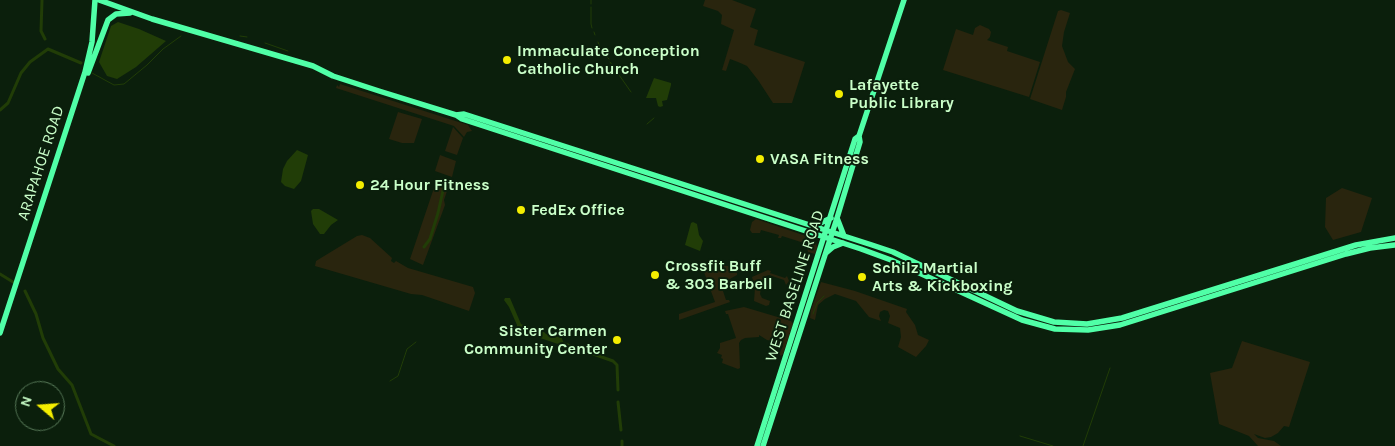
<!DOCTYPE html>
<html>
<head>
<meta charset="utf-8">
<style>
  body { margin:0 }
  #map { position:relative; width:1395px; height:446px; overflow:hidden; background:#0b1f0c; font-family:Karla,sans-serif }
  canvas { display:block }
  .north { position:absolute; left:15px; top:381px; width:50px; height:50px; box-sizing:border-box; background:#0b1f0c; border:1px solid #577958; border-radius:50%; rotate:288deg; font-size:14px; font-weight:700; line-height:20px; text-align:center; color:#caffc9 }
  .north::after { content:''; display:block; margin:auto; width:18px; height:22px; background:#f4ed00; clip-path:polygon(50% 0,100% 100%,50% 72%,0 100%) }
</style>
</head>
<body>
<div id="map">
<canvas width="1395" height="446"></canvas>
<div class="north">N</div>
</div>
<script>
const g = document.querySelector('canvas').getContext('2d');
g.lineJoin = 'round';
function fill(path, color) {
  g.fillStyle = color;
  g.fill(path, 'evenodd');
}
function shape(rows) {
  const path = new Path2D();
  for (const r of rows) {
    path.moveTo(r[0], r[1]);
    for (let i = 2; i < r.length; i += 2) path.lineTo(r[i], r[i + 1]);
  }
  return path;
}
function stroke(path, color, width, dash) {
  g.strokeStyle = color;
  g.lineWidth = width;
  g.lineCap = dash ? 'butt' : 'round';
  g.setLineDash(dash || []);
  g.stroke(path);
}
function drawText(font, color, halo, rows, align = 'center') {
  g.font = font + ' Karla,sans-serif';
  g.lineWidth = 4;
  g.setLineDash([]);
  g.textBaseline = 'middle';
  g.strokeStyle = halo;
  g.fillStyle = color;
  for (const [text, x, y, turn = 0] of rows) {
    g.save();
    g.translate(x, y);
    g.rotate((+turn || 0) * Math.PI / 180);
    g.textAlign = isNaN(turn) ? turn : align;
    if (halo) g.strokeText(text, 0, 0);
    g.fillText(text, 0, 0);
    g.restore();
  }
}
const green = shape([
  [705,0,732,0,756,9,750,27,758,30,754,45,805,62,792,103,773,103,758,80,747,66,738,62,730,59,726,71,722,70,734,30,721,24,722,15,718,11,703,6],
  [1061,10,1070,13,1064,32,1062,46,1068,62,1075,69,1066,92,1066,97,1062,110,1030,99,1058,11],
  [980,25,989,29,991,32,990,37,987,40,1008,47,1007,51,1040,62,1029,97,943,70,956,29,973,35,975,28],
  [340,84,468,125,472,131,467,132,464,137,454,126,336,88,337,85,339,87],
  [398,112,422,119,414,143,402,143,389,139],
  [453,127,463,138,457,155,445,151],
  [440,155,456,161,452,177,435,171],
  [437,179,450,182,444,200,445,205,423,265,410,259],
  [1342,188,1372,198,1361,232,1333,240,1325,227,1326,198],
  [756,219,812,238,816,241,817,248,815,254,808,252,807,247,803,246,804,243,782,236,781,238,778,238,779,235,761,230,760,233,752,233,750,230,752,222],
  [362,235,370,238,392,258,391,261,394,263,396,261,408,268,473,287,475,293,469,311,422,295,411,294,315,266,316,261,357,236],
  [701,264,728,266,737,270,737,275,726,281,727,285,722,288,726,300,729,300,730,302,679,320,679,314,715,302],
  [768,270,771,271,770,273,785,278,787,276,789,281,786,285,784,280,769,275,766,276,762,282,760,294,762,298,770,301,769,305,766,306,754,301,755,288,752,277],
  [821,282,855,291,907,309,906,312,915,325,918,335,929,340,926,346,916,357,898,347,901,337,900,328,888,323,890,316,888,311,884,310,880,312,879,316,881,321,869,317,856,301,835,294,825,299,818,305,815,320,810,318,811,310],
  [744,307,791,321,793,324,783,354,781,356,779,354,783,346,782,343,767,340,759,335,759,337,745,338,741,340,739,343,740,368,738,369,722,363,723,359,721,358,722,355,717,353,720,348,720,343,736,338,728,314,726,314,725,311],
  [1242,341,1310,362,1289,427,1284,426,1278,433,1271,437,1265,438,1254,434,1258,438,1274,441,1281,446,1258,446,1249,436,1219,424,1210,373,1232,368]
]);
const water = shape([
  [118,22,139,29,166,41,136,67,117,79,107,76,99,62,111,26],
  [654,78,671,83,671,85,667,100,662,101,663,106,660,107,658,106,656,98,646,98],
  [297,150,308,155,301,181,294,189,285,186,281,182,283,169,287,161],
  [313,209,319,209,338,220,331,225,324,234,320,234,313,224,311,211],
  [693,222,697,224,699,235,703,241,700,251,685,245,691,223],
  [505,298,510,298,521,324,529,326,532,332,544,332,546,334,554,337,561,336,564,344,561,345,516,330,517,325,509,307,504,300]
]);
const stream = shape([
  [591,4,591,0],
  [591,7,591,24,592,28],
  [594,32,595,35],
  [240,36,247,37],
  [598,42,602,52,609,59],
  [265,43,288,51],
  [610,62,631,92],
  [92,73,114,85,124,84,147,65,163,49,181,36],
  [647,124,654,118],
  [813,314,817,303,824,296],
  [390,381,398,376,407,349,416,342],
  [1020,436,1053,446],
  [1083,446,1110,368]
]);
const canal = shape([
  [42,0,41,31,45,39],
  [0,110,8,103,21,73,30,62,48,49,81,63],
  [424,247,430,239,438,213,444,186],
  [0,274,13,282],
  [25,291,36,314,43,338,58,369,72,385,91,434,114,446],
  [562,343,613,361,617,365,618,390],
  [618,402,621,430],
  [622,441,622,446]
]);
const major = shape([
  [99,0,152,19,313,66,333,76,379,91,456,115,464,114,872,245,893,252,1017,311,1054,322,1087,324,1122,318,1356,245,1395,238],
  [88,73,108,20,116,14,130,13],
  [456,115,462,119,861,249,891,260,1022,320,1055,329,1088,330,1120,325,1346,254,1370,248,1395,245],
  [837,218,844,236],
  [814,226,831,218],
  [826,253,833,247,843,243],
  [0,333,85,72,92,42,95,0],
  [757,446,855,139,859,136,904,0],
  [763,446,837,218,860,142,859,136]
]);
const markers = [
  [507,60,5,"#f4ed00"],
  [839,94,5,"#f4ed00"],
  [760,159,5,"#f4ed00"],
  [360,185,5,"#f4ed00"],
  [521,210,5,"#f4ed00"],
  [655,275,5,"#f4ed00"],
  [862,277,5,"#f4ed00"],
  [617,340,5,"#f4ed00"]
];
const poiNames = [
  ["Immaculate Conception",517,51],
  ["Catholic Church",517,69],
  ["Lafayette",849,85],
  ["Public Library",849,103],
  ["VASA Fitness",770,159],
  ["24 Hour Fitness",370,185],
  ["FedEx Office",531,210],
  ["Crossfit Buff",665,266],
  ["& 303 Barbell",665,284],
  ["Schilz Martial",872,268],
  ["Arts & Kickboxing",872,286],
  ["Sister Carmen",607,331,"right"],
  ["Community Center",607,349,"right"]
];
const streetNames = [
  ["ARAPAHOE ROAD",41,163,-72],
  ["WEST BASELINE ROAD",795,286,-72]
];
fill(green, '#29250e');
fill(water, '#213d07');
stroke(stream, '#213d07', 1);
stroke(canal, '#213d07', 3);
stroke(major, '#50ffa7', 5.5);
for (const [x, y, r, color] of markers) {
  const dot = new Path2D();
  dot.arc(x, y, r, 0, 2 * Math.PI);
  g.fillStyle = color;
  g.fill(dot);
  stroke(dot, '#0b1f0c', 2);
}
drawText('bold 16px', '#caffc9', '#0b1f0c', poiNames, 'left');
drawText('16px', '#caffc9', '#0b1f0c', streetNames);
</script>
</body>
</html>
